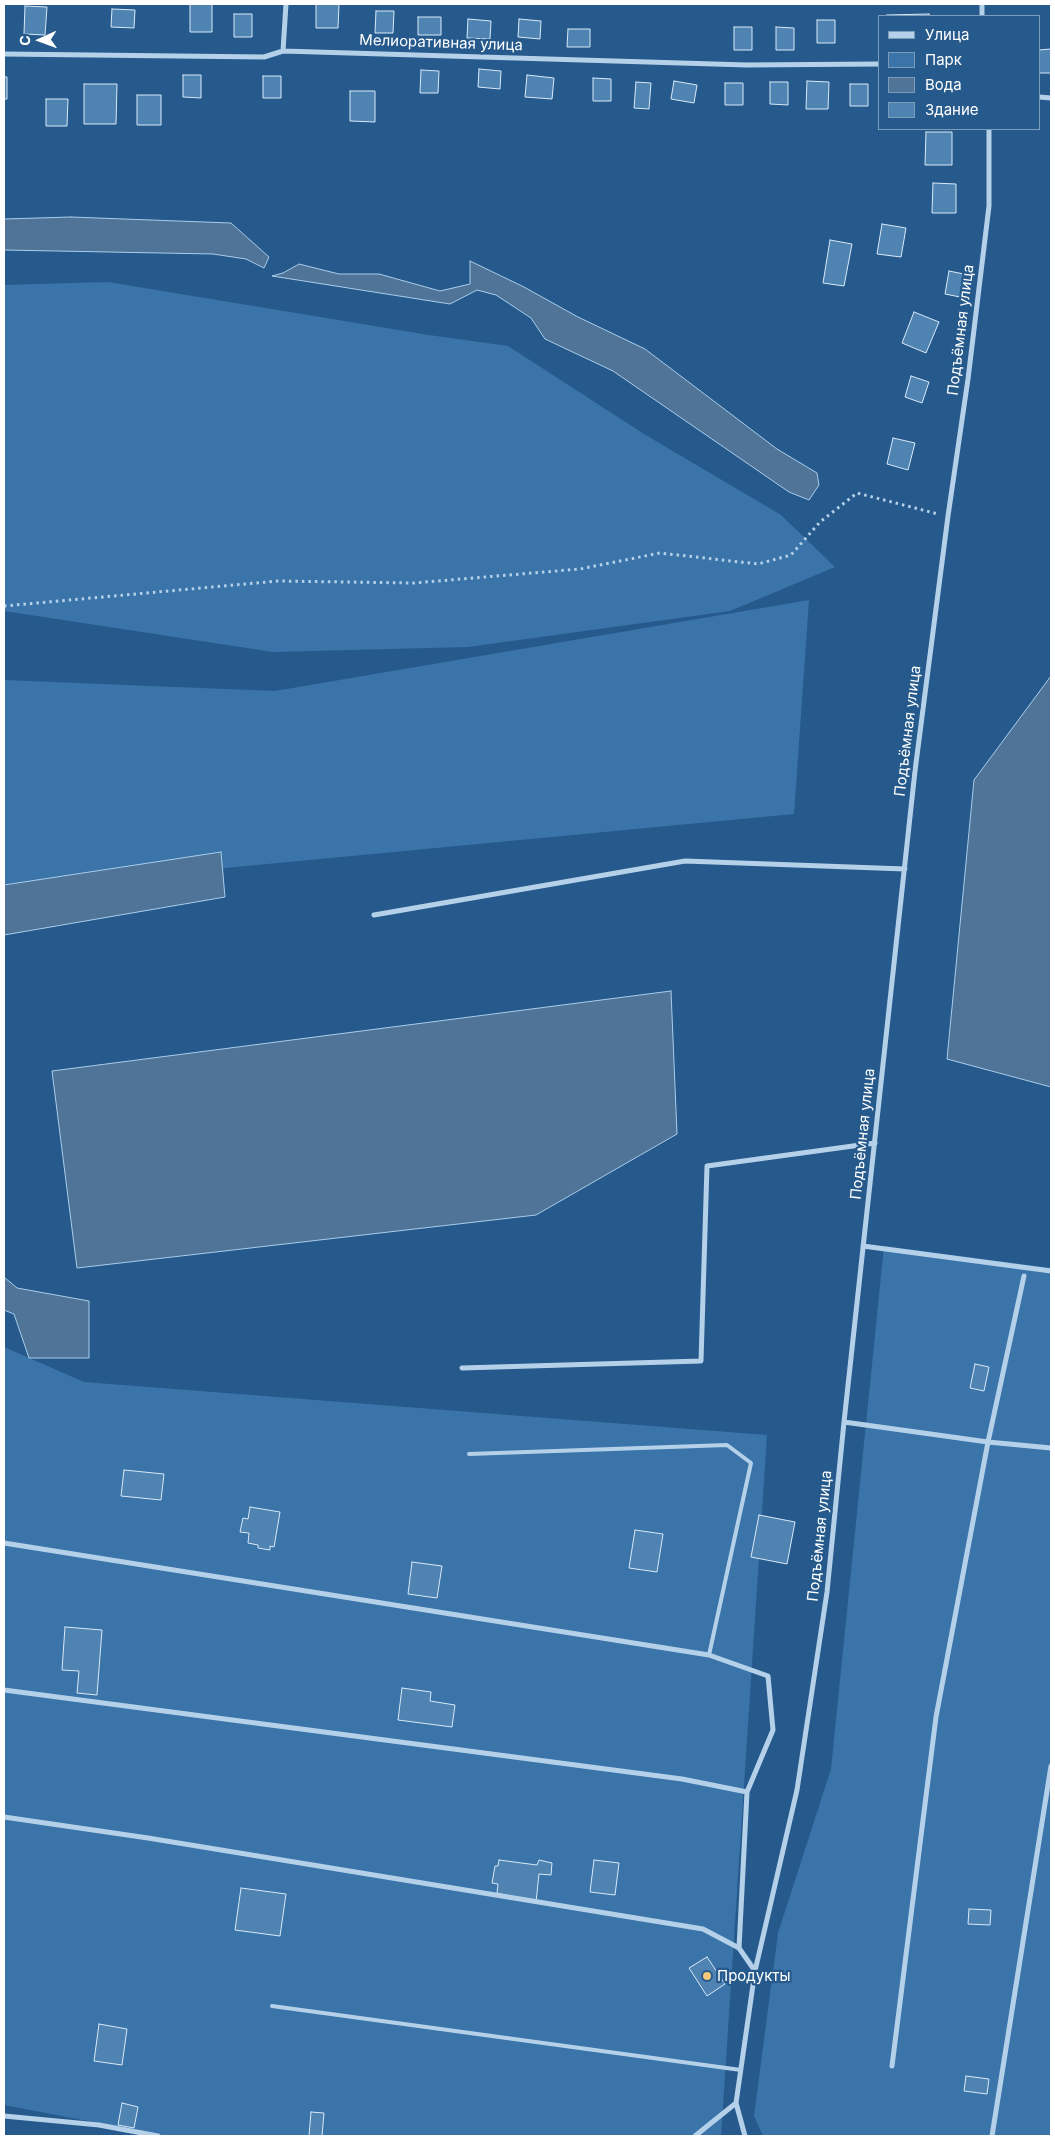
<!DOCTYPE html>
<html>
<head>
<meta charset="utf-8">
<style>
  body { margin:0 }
  #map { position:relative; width:1055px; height:2140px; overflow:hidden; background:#265a8c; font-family:Inter,sans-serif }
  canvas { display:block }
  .frame { position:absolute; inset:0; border:5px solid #fff; pointer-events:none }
  .legend { position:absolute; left:878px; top:15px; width:162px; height:115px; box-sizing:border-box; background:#265a8c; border:1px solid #7d9cba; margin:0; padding:6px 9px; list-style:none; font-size:15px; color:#fff }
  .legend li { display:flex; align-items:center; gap:10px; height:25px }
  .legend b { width:25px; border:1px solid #7d9cba }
  .north { position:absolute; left:15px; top:15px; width:50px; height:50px; -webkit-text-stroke:4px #265a8c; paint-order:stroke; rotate:268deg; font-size:14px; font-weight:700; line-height:20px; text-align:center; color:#fff }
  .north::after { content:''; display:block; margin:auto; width:18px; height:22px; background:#fff; clip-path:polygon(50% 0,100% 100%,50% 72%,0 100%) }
</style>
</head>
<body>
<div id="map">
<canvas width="1055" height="2140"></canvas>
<div class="frame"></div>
<ul class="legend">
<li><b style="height:6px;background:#b5d1ea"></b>Улица</li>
<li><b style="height:14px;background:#3a74a9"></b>Парк</li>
<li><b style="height:14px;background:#507497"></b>Вода</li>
<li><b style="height:14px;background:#4f83b2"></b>Здание</li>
</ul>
<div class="north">С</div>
</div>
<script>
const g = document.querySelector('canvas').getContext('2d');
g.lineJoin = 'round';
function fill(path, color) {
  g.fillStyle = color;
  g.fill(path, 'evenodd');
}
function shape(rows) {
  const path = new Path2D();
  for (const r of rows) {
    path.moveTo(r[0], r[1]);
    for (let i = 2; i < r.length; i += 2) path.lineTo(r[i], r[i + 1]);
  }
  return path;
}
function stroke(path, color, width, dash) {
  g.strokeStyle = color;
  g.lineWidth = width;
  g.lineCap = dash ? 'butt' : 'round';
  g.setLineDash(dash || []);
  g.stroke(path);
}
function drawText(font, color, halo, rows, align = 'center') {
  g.font = font + ' Inter,sans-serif';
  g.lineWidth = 4.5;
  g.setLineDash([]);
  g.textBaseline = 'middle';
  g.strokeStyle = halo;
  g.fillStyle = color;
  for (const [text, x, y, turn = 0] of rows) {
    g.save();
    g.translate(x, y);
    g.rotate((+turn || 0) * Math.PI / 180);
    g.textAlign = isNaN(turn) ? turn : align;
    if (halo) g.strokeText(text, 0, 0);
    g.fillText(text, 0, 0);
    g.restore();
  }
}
const green = shape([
  [108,282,429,335,508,346,644,434,781,515,835,567,730,611,468,647,273,652,4,611,4,285],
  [809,600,794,814,4,889,4,680,275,691],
  [884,1246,1051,1268,1051,2136,763,2136,754,2116,778,1933,831,1769],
  [4,1347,84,1382,767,1435,721,2136,166,2136,4,2105]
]);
const water = shape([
  [71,217,231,223,269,257,264,268,246,259,213,254,4,250,4,219,71,217],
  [470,261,524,287,578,317,645,349,777,449,817,473,819,485,809,500,789,492,613,371,545,339,531,318,496,295,477,290,450,304,272,276,283,273,299,264,339,274,379,274,440,291,470,284,470,261],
  [1051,676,1051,1087,947,1059,974,780,1051,676],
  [221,852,225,897,4,935,4,885,221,852],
  [671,991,677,1134,536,1215,77,1268,52,1071,671,991],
  [4,1277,17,1288,89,1301,89,1358,29,1358,14,1314,4,1310,4,1277]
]);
const building = shape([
  [190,4,212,4,212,32,190,32,190,4],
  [316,4,339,4,338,28,316,28,316,4],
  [25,6,47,7,45,35,24,34,25,6],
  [112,9,135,10,134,28,111,27,112,9],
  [376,11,394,11,393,33,375,33,376,11],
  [234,14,252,14,252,37,234,37,234,14],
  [929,14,929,16,886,16,886,15,929,14],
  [418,17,441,17,441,35,418,35,418,17],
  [468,19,491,21,490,39,467,38,468,19],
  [519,19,541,21,540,39,518,37,519,19],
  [817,20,835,20,835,43,817,43,817,20],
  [734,27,752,27,752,50,734,50,734,27],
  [776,27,794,28,794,50,776,50,776,27],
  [568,29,590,29,590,47,567,47,568,29],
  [1051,49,1051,73,1039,73,1039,50,1051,49],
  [479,69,501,71,500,89,478,87,479,69],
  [421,70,439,71,438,93,420,93,421,70],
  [183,75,201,75,201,98,183,97,183,75],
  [527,75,554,78,552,99,525,97,527,75],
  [263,76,281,76,281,98,263,98,263,76],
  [4,77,7,77,7,99,4,99,4,77],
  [593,78,611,79,611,101,593,101,593,78],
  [674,81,697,85,694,103,671,99,674,81],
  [807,81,829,82,828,109,806,109,807,81],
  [636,82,651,83,649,109,634,108,636,82],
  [770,82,788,82,788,105,770,104,770,82],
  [725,83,743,83,743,105,725,105,725,83],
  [84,84,117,84,116,124,84,124,84,84],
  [850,84,868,84,868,106,850,106,850,84],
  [350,91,375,91,375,122,350,121,350,91],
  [137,95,161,95,161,125,137,125,137,95],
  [46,99,68,99,67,126,46,126,46,99],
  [926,132,952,132,952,165,925,165,926,132],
  [933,183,956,184,956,213,932,213,933,183],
  [882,224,906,228,901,257,877,254,882,224],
  [830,240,852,244,844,286,823,283,830,240],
  [949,271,964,274,960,297,945,294,949,271],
  [914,312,939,322,926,353,902,343,914,312],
  [911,376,929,382,922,403,905,397,911,376],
  [893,438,915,443,908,470,887,464,893,438],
  [975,1364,989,1367,984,1391,970,1388,975,1364],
  [124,1470,164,1474,161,1500,121,1496,124,1470],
  [250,1507,280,1512,274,1547,270,1546,270,1550,258,1548,258,1545,248,1543,249,1533,240,1532,243,1518,248,1519,250,1507],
  [759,1515,795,1522,787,1564,751,1557,759,1515],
  [635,1530,663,1534,657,1572,629,1568,635,1530],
  [412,1562,442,1566,437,1598,408,1594,412,1562],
  [65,1627,102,1630,97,1695,77,1693,79,1671,62,1670,65,1627],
  [402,1688,431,1692,430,1701,455,1705,452,1727,398,1720,402,1688],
  [499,1860,537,1865,539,1860,552,1863,551,1875,539,1874,536,1902,497,1893,498,1884,492,1883,495,1866,498,1866,499,1860],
  [594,1860,619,1863,615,1895,590,1892,594,1860],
  [241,1888,286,1894,280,1936,235,1930,241,1888],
  [969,1909,991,1910,990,1925,968,1924,969,1909],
  [707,1957,725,1984,707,1996,689,1968,707,1957],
  [99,2024,127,2029,122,2065,94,2061,99,2024],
  [966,2076,989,2079,987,2094,964,2091,966,2076],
  [122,2103,138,2107,134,2128,118,2125,122,2103],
  [311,2112,324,2113,322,2136,309,2136,311,2112]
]);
const path = shape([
  [4,606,278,581,414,583,580,569,660,553,758,564,791,555,820,522,857,493,938,514]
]);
const service = shape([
  [469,1454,727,1445,751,1463,709,1655],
  [272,2006,741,2070]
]);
const minor = shape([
  [982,4,982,16],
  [283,51,286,4],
  [4,54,264,57,283,51,747,65,879,64],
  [1039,97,1051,98],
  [374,915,685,861,905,869],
  [863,1246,1051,1271],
  [462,1368,701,1361,707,1166,875,1143],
  [844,1422,988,1442,1051,1448],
  [4,1543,709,1655,768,1676,773,1730,747,1792,739,1948,755,1971],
  [4,1690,682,1779,747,1792],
  [4,1817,148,1838,703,1929,739,1948],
  [892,2066,936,1717,988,1442,1024,1276],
  [4,2116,99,2125,158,2136],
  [695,2136,736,2103],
  [745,2136,736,2103,755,1971,797,1790,827,1592,844,1422,915,771,948,516,968,379,989,206,989,129],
  [992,2136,1051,1766]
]);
const markers = [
  [707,1976,5,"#f3c77a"]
];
const streetNames = [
  ["Мелиоративная улица",441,43,2],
  ["Подъёмная улица",961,330,-83],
  ["Подъёмная улица",908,731,-83],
  ["Подъёмная улица",863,1134,-84],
  ["Подъёмная улица",820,1536,-84]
];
const poiNames = [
  ["Продукты",717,1976]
];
fill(green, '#3a74a9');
fill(water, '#507497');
stroke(water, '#a9cdeb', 1);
fill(building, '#4f83b2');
stroke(building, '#d9e9f8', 1);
stroke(path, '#b5d1ea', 3, [2.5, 4]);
stroke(service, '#b5d1ea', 4);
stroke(minor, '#b5d1ea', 5);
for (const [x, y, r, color] of markers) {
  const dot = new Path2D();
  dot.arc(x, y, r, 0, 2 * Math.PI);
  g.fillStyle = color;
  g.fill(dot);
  stroke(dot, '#265a8c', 2);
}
drawText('15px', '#fff', '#265a8c', streetNames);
drawText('15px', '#fff', '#265a8c', poiNames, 'left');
</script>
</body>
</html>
